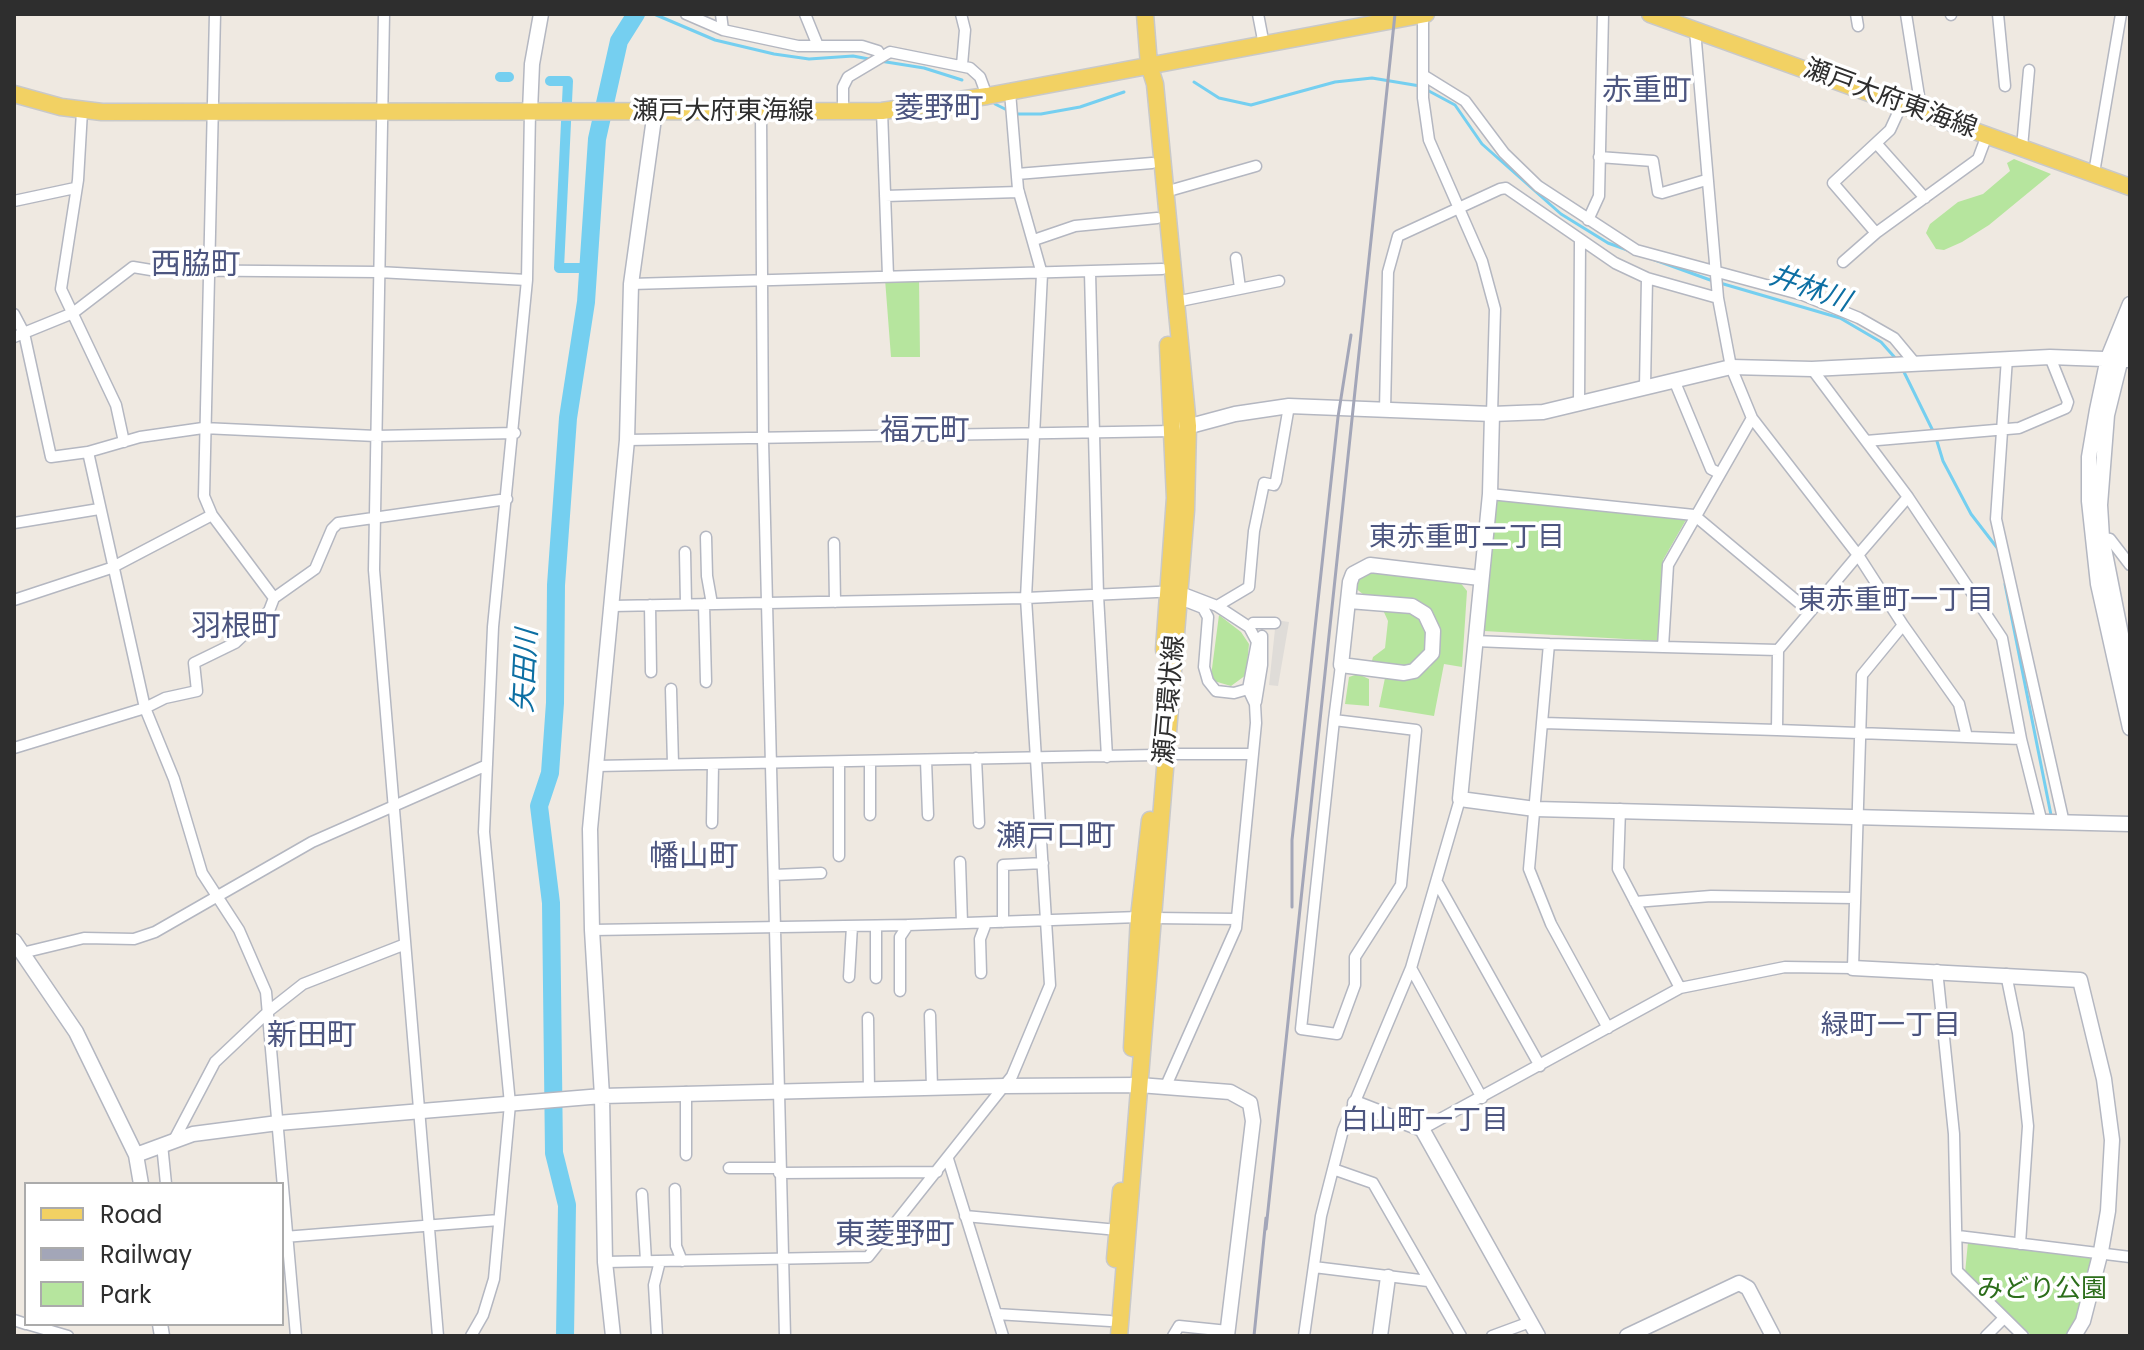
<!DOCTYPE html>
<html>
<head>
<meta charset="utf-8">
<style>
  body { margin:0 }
  #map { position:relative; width:2144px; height:1350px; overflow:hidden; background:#efe9e1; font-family:Poppins,sans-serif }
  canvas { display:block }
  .frame { position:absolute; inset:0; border:16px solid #2e2e2e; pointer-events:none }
  .legend { position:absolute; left:24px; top:1182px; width:260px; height:144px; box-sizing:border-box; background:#fff; border:2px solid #ababab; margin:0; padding:10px 14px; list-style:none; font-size:24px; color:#2e2e2e }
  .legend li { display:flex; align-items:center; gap:16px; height:40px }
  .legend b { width:40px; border:2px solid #ababab }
</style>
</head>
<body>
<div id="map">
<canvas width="2144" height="1350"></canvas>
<div class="frame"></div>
<ul class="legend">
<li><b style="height:10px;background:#f2d163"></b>Road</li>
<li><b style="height:10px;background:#a3a6b8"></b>Railway</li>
<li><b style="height:22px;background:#b6e59e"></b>Park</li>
</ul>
</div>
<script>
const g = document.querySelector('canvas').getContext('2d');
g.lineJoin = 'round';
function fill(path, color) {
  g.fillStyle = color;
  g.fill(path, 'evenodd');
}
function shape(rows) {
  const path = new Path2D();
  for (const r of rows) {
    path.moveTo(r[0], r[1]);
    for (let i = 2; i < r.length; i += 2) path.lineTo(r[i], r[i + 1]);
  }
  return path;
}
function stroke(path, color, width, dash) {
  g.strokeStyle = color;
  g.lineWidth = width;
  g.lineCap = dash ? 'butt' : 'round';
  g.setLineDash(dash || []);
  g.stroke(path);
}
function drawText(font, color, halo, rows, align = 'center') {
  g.font = font + ' Poppins,"Noto Sans JP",sans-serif';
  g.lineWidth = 7;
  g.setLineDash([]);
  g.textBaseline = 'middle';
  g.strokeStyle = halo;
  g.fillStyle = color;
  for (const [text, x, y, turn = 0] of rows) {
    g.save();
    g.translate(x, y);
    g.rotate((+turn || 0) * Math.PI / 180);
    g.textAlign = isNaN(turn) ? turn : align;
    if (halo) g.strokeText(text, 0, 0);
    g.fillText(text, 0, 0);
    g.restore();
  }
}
const green = shape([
  [2014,159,2051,174,1989,225,1962,242,1944,250,1936,249,1926,233,1930,224,1958,202,1983,194,2010,171,2007,163],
  [885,279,919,279,920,357,891,357],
  [1496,499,1687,518,1663,560,1661,641,1484,631],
  [1360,570,1459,581,1467,591,1462,667,1444,664,1434,716,1379,707,1385,678,1411,679,1430,667,1437,656,1440,637,1433,615,1408,600,1364,595,1354,587],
  [1383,610,1413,612,1426,623,1429,637,1425,655,1418,662,1406,667,1371,664,1373,657,1385,648,1388,621],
  [1219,615,1241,632,1249,644,1246,675,1231,686,1214,681,1211,676],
  [1358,674,1369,679,1369,706,1345,704,1349,677],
  [1968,1242,2092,1257,2077,1318,2067,1336,2032,1336,1965,1273]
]);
const plaza = shape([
  [1276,620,1289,622,1278,686,1269,685]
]);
const stream = shape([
  [654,14,715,40,774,54,809,59,853,56,869,59],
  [637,15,641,14],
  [880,61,924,68,962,80],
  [1194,82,1219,98,1251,105,1335,82,1372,78,1420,86],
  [1427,90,1455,105,1482,144,1561,214,1608,243,1713,281],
  [995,104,1009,111],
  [1016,114,1041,114,1080,107,1124,92],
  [1720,283,1840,318,1881,342,1897,360],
  [1903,370,1933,431],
  [1936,438,1943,461,1971,514,1998,549],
  [2005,584,2051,815]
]);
const canal = shape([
  [500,77,509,77],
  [550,81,568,81,559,268,588,268]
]);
const river = shape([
  [565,1336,567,1205,554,1153,551,903,539,806,550,773,555,703,556,585,568,418,586,302,597,139,619,41,636,14]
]);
const street = shape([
  [215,14,204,496,212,515,274,598],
  [384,14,374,570,438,1336],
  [686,14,723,30,798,46,818,46],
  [721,14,723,30],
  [805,14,818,46,862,46,878,51,881,56],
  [961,14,965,30,962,65],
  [1258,14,1264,45],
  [1856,14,1858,26],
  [1906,14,1919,96,1914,108],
  [1951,14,1951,15],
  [1998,14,2005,86],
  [1423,15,1423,98,1429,140,1482,261,1495,309,1492,414],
  [1695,30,1718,298,1731,367,1752,418,1858,555,1778,650],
  [1423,75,1465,101,1504,153,1538,186,1636,250,1803,295,1859,318,1894,338,1914,362],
  [82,111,78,180,61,289,116,405,124,442],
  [843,111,843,87,848,77,890,52,970,68,980,77,987,96],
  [882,111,888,276],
  [761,112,763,440,785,1336],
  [1876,143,1925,198],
  [2022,147,2029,70],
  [1599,157,1653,161,1658,192,1662,193,1706,180],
  [2094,173,2121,14],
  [1017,174,1152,163],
  [1165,192,1256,166],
  [885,196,1019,192],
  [14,201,75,188],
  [1588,220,1599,196,1603,14],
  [1876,233,1833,183,1890,130,1902,104],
  [1034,240,1075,226,1157,218],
  [1236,258,1240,288],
  [1843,262,1876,233,1978,159,1987,135],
  [1090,272,1098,595,1107,757],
  [631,284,1162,269],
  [1175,302,1279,281],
  [14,314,24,333,51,457,88,452],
  [14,337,73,313,133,267,151,270,378,272,527,280],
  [2007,358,1996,519,2064,823],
  [1812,369,1866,441],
  [1674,380,1711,469,1719,473],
  [1645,387,1647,278],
  [1579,403,1580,241],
  [1385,410,1388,272,1398,236,1500,189,1506,188,1615,263,1647,278,1718,298],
  [627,440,1174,431],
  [1490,494,1694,515,1810,612],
  [1908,497,2002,638,2021,739],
  [14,523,99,509],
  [706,537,707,576,712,604],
  [2097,537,2110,539,2130,565],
  [834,543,835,602],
  [685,552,686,604],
  [1180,599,1203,608,1208,617,1204,667,1208,681,1216,691,1234,693,1248,689],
  [14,600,111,568,212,515],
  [704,604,706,682],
  [650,605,651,672],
  [612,606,1026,598,1178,591,1217,606,1249,627,1257,642,1248,689,1255,704,1256,723,1236,928,1165,1088],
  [1217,606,1249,587,1254,531,1264,483,1274,485,1276,481,1289,406],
  [1253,623,1275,623],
  [1903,625,1959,704,1967,737],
  [1475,641,1549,644,1529,869,1551,924,1608,1028],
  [1549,644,1778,650,1777,730,2021,739,2042,823],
  [1663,647,1668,565,1752,418],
  [671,689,673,764],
  [1256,702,1262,665,1262,636],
  [1334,720,1416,730,1401,885,1355,957,1355,985,1337,1034,1301,1029,1334,720],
  [1334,720,1341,665],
  [1543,723,1777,730],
  [14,748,145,708,165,698,197,691,194,663,235,643,269,611,274,598,315,569,332,529,338,523,507,499],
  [1166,754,1253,754],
  [976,758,979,823],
  [926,760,928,815],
  [870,761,870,815],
  [839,762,839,856],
  [596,766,1155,755],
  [1620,809,1618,869,1680,988],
  [712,823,713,764],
  [960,862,962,923],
  [774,875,821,873],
  [1438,884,1540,1066],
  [1635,902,1711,896,1855,898],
  [1154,918,1237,919],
  [1003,922,1003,865,1043,863],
  [876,926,876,978],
  [592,930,908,925,1139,917],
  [22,953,84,938,134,939,155,932,312,842,487,765],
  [1411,968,1482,1098],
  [1937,970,1954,1134,1957,1271,2023,1336],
  [981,973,980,939,986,923],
  [2006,974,2018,1033,2028,1126,2020,1244],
  [849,977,852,926],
  [900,991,900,937,908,925],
  [930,1015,932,1088],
  [868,1018,869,1090],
  [686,1092,686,1155],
  [1422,1129,1680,988,1785,967,1853,968,1862,675,1903,625,1858,555,1908,497,1866,441,2019,428,2066,408,2068,402,2050,357],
  [174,1140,215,1062,270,1010,303,984,403,945],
  [162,1144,166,1184],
  [948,1159,1003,1336],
  [729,1168,780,1168],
  [1333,1169,1373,1183,1461,1336],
  [779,1173,937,1172],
  [675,1189,676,1246,682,1261],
  [642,1194,646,1261],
  [965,1216,1118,1230],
  [1958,1236,2130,1257],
  [284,1237,499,1220],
  [605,1262,868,1257,1012,1076,1050,985,1026,598,1042,274,1018,189,1010,92],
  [1314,1267,1428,1281],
  [996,1314,1110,1321],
  [14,1320,26,1324],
  [27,1324,68,1336],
  [296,1336,266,992,239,930,202,873,174,779,145,708,88,452,140,437,203,428,376,436,515,433],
  [471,1336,483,1315,494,1279,510,1104,484,832,493,627,527,280,530,111],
  [657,1336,654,1285,660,1261],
  [1173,1336,1179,1326,1228,1331],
  [1304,1336,1321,1216,1343,1130,1411,968,1460,799],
  [1492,1336,1530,1322],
  [1986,1336,2004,1318]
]);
const secondary = shape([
  [530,111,532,64,541,14],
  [2130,304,2108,358,2097,410,2089,457,2089,501,2098,584,2130,728],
  [2128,330,2107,415,2100,505,2102,538,2130,680],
  [1492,414,1490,494,1460,799,1535,809,2130,824],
  [1179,429,1235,414,1289,406,1492,414,1543,412,1731,367,1812,369,2050,357,2130,360],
  [1349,601,1412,606,1425,614,1433,631,1432,653,1414,671,1404,673,1341,665,1350,582,1353,574,1370,565,1480,578],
  [14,941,76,1032,136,1155,141,1184],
  [1853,968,2080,980,2104,1079,2112,1140,2108,1211,2101,1251,2083,1321,2074,1336],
  [1355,1103,1422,1129,1538,1336],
  [136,1155,193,1134,278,1123,602,1096,1005,1086,1139,1085,1230,1092,1250,1103,1253,1121,1227,1336],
  [160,1324,162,1336],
  [613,1336,605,1262,602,1096,592,930,590,829,627,440,631,284,655,111],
  [1380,1336,1388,1277],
  [1627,1336,1739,1283,1748,1288,1773,1336]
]);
const primary = shape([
  [1650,14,2130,187],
  [14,94,61,107,102,112,882,111,987,96,1426,14],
  [1164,650,1175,498,1168,345],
  [1132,1048,1139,917,1150,820],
  [1115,1259,1121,1191],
  [1119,1336,1186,510,1188,426,1155,84,1149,65,1145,14]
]);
const rail = shape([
  [1292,907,1292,840,1338,417,1351,335],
  [1266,1229,1395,14],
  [1254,1336,1266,1218]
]);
const streetNames = [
  ["瀬戸大府東海線",1890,100,20],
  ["瀬戸大府東海線",723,112],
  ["瀬戸環状線",1171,700,-85]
];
const parkNames = [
  ["みどり公園",2042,1290]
];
const waterNames = [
  ["井林川",1809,290,20],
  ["矢田川",527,671,-87]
];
const neighbourhoodNames = [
  ["東赤重町二丁目",1467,539],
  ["東赤重町一丁目",1896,602],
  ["緑町一丁目",1891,1027],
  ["白山町一丁目",1425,1122]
];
const quarterNames = [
  ["赤重町",1647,92],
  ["菱野町",939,110],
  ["西脇町",196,266],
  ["福元町",925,432],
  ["羽根町",236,628],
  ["瀬戸口町",1056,838],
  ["幡山町",694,858],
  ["新田町",312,1037],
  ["東菱野町",895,1236]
];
fill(green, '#b6e59e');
fill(plaza, '#dfdcd8');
stroke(stream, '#75cff0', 3);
stroke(canal, '#75cff0', 10);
stroke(river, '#75cff0', 18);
stroke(street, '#b4b7c1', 13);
stroke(secondary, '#b4b7c1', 17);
stroke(primary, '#c9c9c9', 19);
stroke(street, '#fff', 10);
stroke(secondary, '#fff', 14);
stroke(primary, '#f2d163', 16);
stroke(rail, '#a3a6b8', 3);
drawText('26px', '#2e2e2e', '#fff', streetNames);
drawText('26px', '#2c6e1b', '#fff', parkNames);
drawText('italic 28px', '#0d6fa3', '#fff', waterNames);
drawText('28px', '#4d5680', '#fff', neighbourhoodNames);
drawText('30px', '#4d5680', '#fff', quarterNames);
</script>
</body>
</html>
